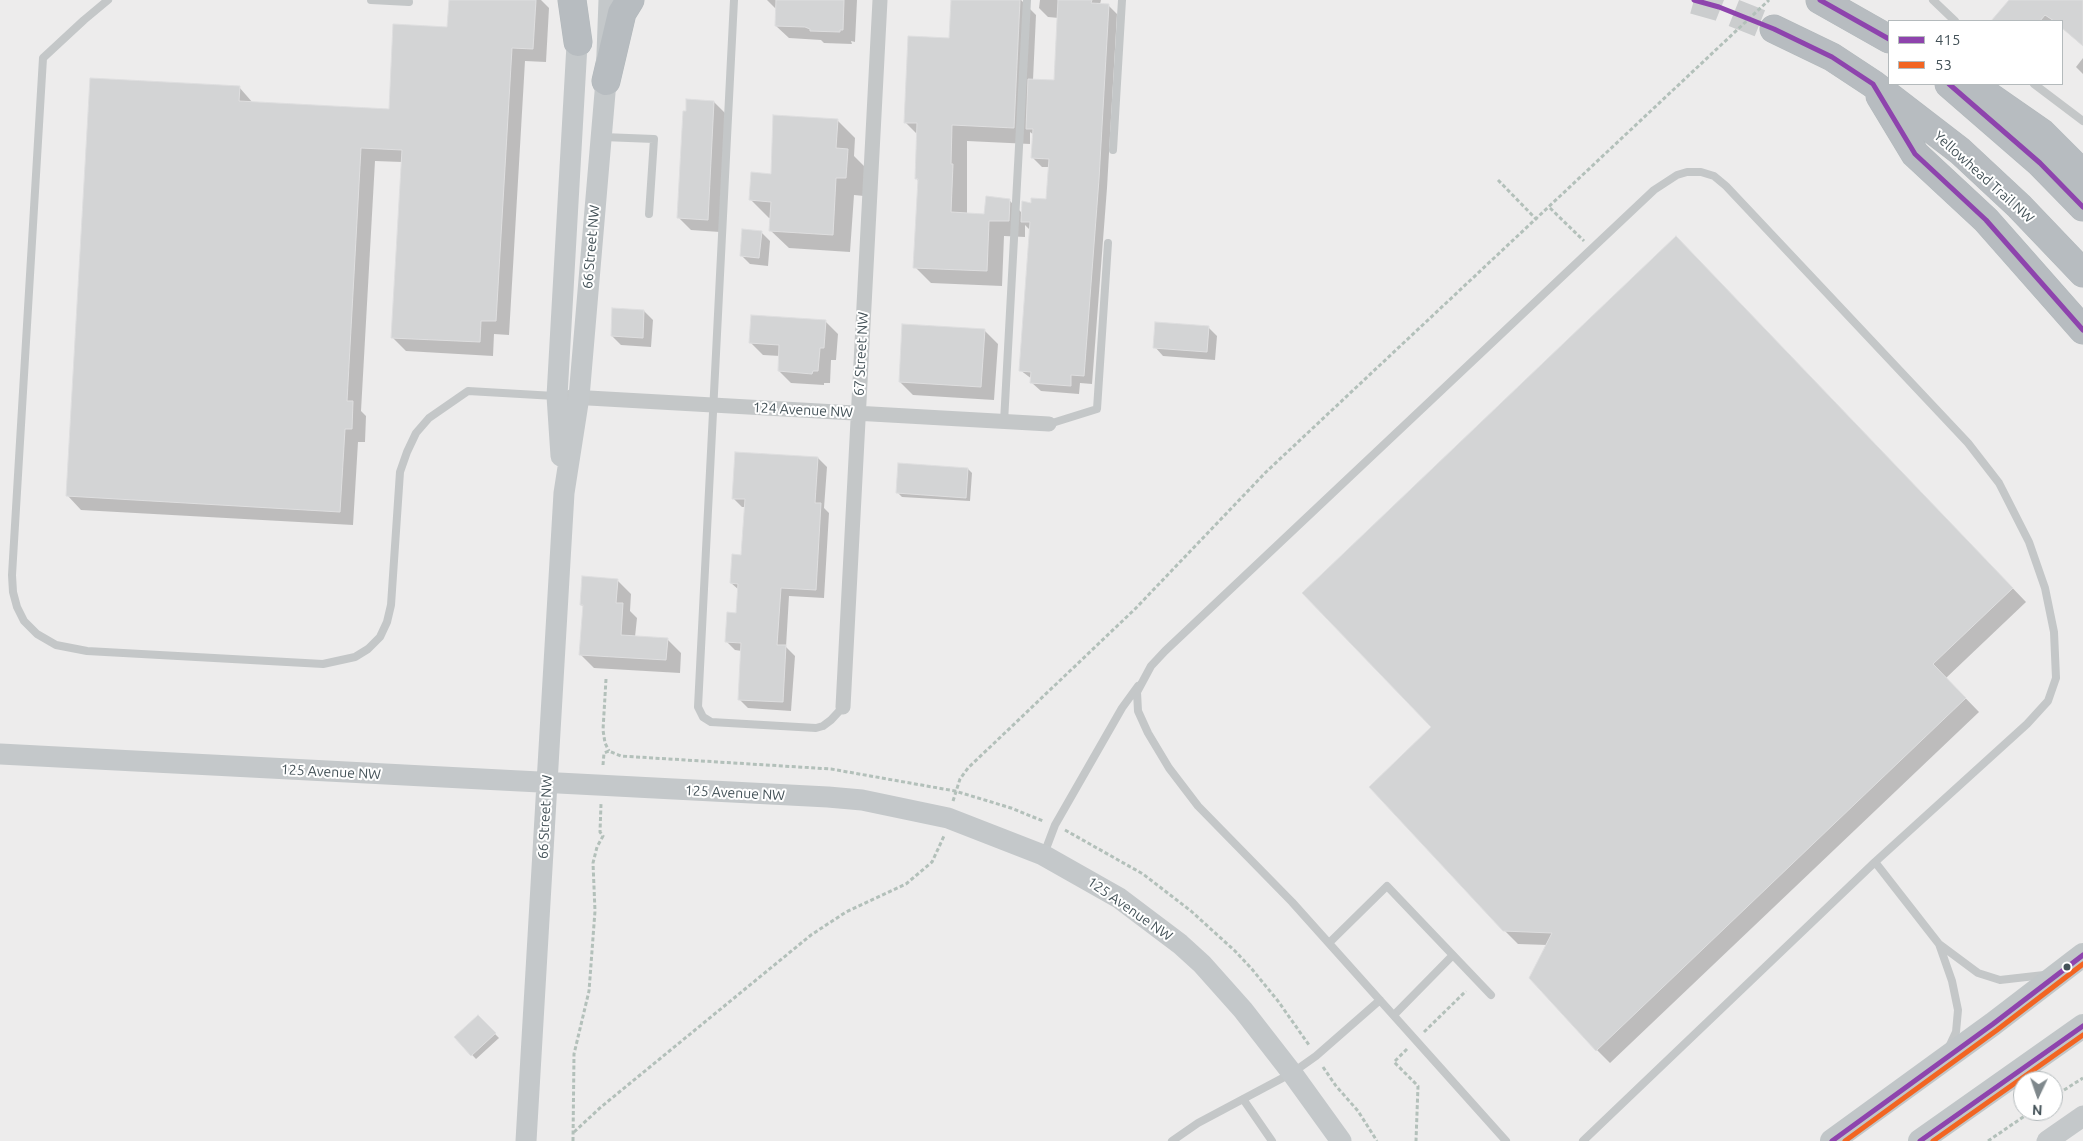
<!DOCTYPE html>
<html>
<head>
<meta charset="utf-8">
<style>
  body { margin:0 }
  #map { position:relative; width:2083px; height:1141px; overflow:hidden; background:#edecec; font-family:Ubuntu,sans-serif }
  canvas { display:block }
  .legend { position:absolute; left:1888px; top:20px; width:175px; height:65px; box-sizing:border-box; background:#fff; border:1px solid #b4babc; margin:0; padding:6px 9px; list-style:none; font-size:15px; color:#445258 }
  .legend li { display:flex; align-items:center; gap:10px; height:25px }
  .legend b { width:25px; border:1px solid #b4babc }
  .north { position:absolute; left:2013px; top:1071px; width:50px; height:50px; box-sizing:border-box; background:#fff; border:1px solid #b4babc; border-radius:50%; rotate:183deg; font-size:14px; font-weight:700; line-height:20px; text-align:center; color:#445258 }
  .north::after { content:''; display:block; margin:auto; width:18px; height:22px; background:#7f888c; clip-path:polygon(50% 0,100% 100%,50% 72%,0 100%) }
</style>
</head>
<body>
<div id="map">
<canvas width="2083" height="1141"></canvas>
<ul class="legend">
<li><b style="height:6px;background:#8e44ad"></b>415</li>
<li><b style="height:6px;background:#f26522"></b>53</li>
</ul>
<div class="north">N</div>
</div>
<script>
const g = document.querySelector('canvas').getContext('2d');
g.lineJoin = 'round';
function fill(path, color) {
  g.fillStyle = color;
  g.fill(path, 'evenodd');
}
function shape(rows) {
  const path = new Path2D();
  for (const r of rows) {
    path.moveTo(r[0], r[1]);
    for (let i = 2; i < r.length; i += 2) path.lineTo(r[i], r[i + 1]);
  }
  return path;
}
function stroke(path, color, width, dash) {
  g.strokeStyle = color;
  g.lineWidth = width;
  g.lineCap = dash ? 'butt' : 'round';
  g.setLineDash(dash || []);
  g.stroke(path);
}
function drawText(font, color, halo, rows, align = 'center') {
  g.font = font + ' Ubuntu,sans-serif';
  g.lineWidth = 4;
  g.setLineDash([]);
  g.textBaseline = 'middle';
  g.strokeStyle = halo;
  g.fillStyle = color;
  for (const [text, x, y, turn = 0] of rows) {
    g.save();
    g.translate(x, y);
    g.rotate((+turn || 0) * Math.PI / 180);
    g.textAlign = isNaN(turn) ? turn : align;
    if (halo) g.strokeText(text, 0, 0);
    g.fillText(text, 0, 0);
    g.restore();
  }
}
const shadow = shape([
  [450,0,541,0,549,8,546,62,525,61,509,335,494,334,493,356,406,351,392,337,402,162,375,161,361,411,366,416,365,442,358,442,353,525,81,510,68,496,239,87,253,103,390,110,449,29],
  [767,0,857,0,855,42,851,41,852,44,824,43,821,40,789,38,776,26,777,10],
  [952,0,1021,0,1036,15,1033,80,1055,81,1059,18,1048,17,1039,8,1040,0,1101,0,1100,4,1108,5,1117,14,1107,188,1092,384,1080,383,1079,394,1041,391,1032,383,1032,379,1020,370,1030,230,1025,225,1025,237,1004,236,1002,286,931,283,915,267,919,182,916,178,918,135,905,122,950,39],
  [1030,132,1034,135,1033,158,1042,167,1049,167,1048,200,1032,204,1022,213,1010,201,985,215,967,214,967,141,1030,144],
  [2011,0,2083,0,2083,46,2062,28,2062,21,1993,21],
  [2083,58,2083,74,2076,67],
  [714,102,726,114,720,232,691,230,679,218],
  [837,120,855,138,854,156,866,168,864,196,854,195,850,252,789,248,770,230,771,218,769,218,751,200,773,175],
  [761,232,770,241,768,266,750,264,741,255],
  [1690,252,2026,602,1946,678,1979,712,1610,1063,1597,1050,1547,945,1518,944,1504,930,1433,727],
  [644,311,653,320,651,347,621,345,612,336],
  [826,322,838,334,836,360,831,360,830,383,824,383,824,385,791,383,779,371,780,356,763,355,751,343],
  [1208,327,1217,336,1215,360,1163,356,1155,347],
  [984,330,998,344,994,400,913,395,900,382],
  [818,458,827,467,824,508,829,513,824,598,789,596,786,647,795,656,791,711,748,708,739,699,742,651,735,650,726,641,737,614,739,590,731,583,742,556,745,507,742,507,733,498],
  [968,469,972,473,970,501,902,497,898,493],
  [617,580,631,594,630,611,637,618,635,637,667,639,681,653,680,673,594,668,580,654,584,607,581,605],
  [478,1017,499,1038,476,1059,455,1037]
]);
const building = shape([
  [449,0,536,0,533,49,512,48,496,321,481,321,480,342,391,338,402,150,361,148,347,401,353,401,352,429,345,429,340,512,66,496,90,78,240,86,239,101,389,109,393,24,447,27,449,0],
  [776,0,844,0,843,30,840,30,840,32,810,31,810,29,805,27,775,26,776,0],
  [951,0,1020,0,1014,128,952,125,951,164,953,164,951,212,984,214,986,196,1010,199,1009,221,989,221,987,271,913,268,918,179,915,179,917,123,904,123,908,36,949,38,951,0],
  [1058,0,1092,0,1091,3,1109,4,1099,179,1084,376,1071,375,1071,386,1030,383,1031,372,1019,371,1030,222,1021,222,1022,201,1031,203,1031,198,1046,199,1049,159,1031,158,1033,129,1026,129,1028,79,1054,80,1058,0],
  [2009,0,2083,0,2083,46,2062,28,2062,21,2054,21,2045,15,2040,21,1991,21,2009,0],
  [686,99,714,101,708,220,677,218,683,111,686,111,686,99],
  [773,115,838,119,836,148,848,149,846,178,836,178,833,235,769,231,771,202,749,200,751,172,771,174,773,115],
  [742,229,762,231,759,258,740,256,742,229],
  [1676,236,2013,588,1933,664,1966,698,1596,1051,1529,978,1552,933,1503,931,1369,787,1431,727,1302,593,1676,236],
  [612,308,644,310,643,338,611,336,612,308],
  [751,315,826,320,824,348,820,348,818,371,813,371,812,374,778,371,779,345,749,343,751,315],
  [1155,322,1209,326,1207,352,1153,348,1155,322],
  [902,324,985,329,981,387,899,382,902,324],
  [735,452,818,457,815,503,821,503,816,590,781,588,777,645,786,645,783,702,738,700,741,643,725,642,727,612,736,613,738,584,730,583,732,554,741,555,745,499,732,499,735,452],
  [898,463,968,468,966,498,896,493,898,463],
  [582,576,618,579,616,603,623,603,621,635,668,638,666,660,579,655,583,605,580,605,582,576],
  [478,1015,496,1033,471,1056,454,1037,478,1015]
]);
const highwayTunnel = shape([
  [1694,0,1719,7,1774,29]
]);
const path = shape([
  [1498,180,1537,220],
  [1550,208,1584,241],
  [606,679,603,730,605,743,609,751],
  [603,765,604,753,609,751,621,756,831,769,955,791,1011,808,1043,821],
  [953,801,960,779,968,768,1135,609,1266,472,1769,0],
  [1065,830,1143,874,1191,911,1235,951,1251,968,1278,1001,1309,1045],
  [1424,1032,1466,991],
  [1407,1049,1394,1062,1418,1086,1416,1141],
  [1323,1067,1336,1086,1358,1111,1377,1141],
  [2053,1097,2083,1078],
  [574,1132,601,1107,811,935,846,912,906,884,932,862,944,836],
  [573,1141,574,1054,589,991,595,911,593,863,597,847,603,836,600,832,601,804],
  [1988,1141,2032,1111]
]);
const lane = shape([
  [108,0,84,20,43,58,12,575,13,592,17,607,24,621,37,634,56,645,87,651,323,664,355,657,368,649,380,637,387,622,391,605,400,472,407,452,416,433,429,418,468,391,555,396],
  [371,0,409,2],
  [734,0,698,707,703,717,711,722,816,728,823,726,831,720,843,707],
  [1933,0,1955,21],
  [2034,84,2083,121],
  [603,137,654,139,649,214],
  [1113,150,1122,0],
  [1004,422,1027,0],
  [1049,424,1097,409,1108,243],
  [1044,854,1055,825,1122,708,1138,686],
  [1875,862,1939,944,1978,973,2000,980,2044,975],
  [1329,943,1387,886,1491,995],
  [1939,944,1952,981,1958,1010,1956,1032,1949,1047],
  [1394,1015,1453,955],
  [1243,1099,1272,1141],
  [1172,1141,1198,1123,1292,1073,1316,1056,1380,1000],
  [1506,1141,1292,902,1198,806,1169,768,1148,733,1138,711,1137,692,1151,666,1165,651,1654,190,1677,175,1687,172,1701,172,1714,176,1726,186,1968,443,1999,483,2029,542,2045,588,2054,632,2056,678,2048,701,2027,724,1875,862,1583,1141]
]);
const street = shape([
  [571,397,1049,424],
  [843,707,880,0]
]);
const secondary = shape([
  [561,456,557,396,578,27],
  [0,754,828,797,862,800,948,818,1043,855,1119,898,1180,944,1202,964,1243,1010,1292,1073,1341,1141],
  [526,1141,564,493,579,397,606,81,609,0],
  [2047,1141,2083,1116]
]);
const primary = shape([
  [1832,1141,1993,1024,2083,955],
  [1920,1141,2083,1026]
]);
const highway = shape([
  [572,0,578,42],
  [1820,0,1889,39],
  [1774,29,1832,57,1873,84,1960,151,2019,206,2083,273],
  [606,81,622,13,630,0],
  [1949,84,2040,163,2083,207],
  [1983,92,2042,133,2083,174],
  [1880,96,1915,154,1986,220,2083,330]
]);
const bus1 = shape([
  [1694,0,1719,7,1774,29,1832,57,1873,84,1915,154,1986,220,2083,330],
  [1820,0,1889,39],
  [1949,84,2040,163,2083,207],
  [1832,1141,1993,1024,2083,955],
  [1920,1141,2083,1026]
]);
const bus2 = shape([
  [1845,1141,1997,1030,2083,964],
  [1933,1141,2083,1035]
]);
const markers = [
  [2067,967,4.5,"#445258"]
];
const streetNames = [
  ["Yellowhead Trail NW",1984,177,42],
  ["66 Street NW",591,247,-85],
  ["67 Street NW",861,354,-87],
  ["124 Avenue NW",803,410,3],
  ["125 Avenue NW",331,772,3],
  ["125 Avenue NW",735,793,3],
  ["66 Street NW",545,817,-87],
  ["125 Avenue NW",1130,909,35]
];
fill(shadow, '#0003');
fill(building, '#d3d4d5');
stroke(building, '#dededf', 1);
stroke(highwayTunnel, '#cbcdce', 28, [28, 14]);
stroke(highway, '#b2b8bb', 29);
stroke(path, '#b3c0ba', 3, [4, 2.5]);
stroke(lane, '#c4c7c8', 8);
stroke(street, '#c4c7c8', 15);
stroke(secondary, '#c4c8ca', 21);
stroke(primary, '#c1c6c8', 24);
stroke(highway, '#b7bcc0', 28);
stroke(bus1, '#8e44ad', 5);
stroke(bus2, '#f26522', 5);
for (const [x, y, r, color] of markers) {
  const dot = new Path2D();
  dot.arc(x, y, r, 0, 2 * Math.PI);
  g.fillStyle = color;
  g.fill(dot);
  stroke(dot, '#fff', 2);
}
drawText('14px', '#445258', '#fff', streetNames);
</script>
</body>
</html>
